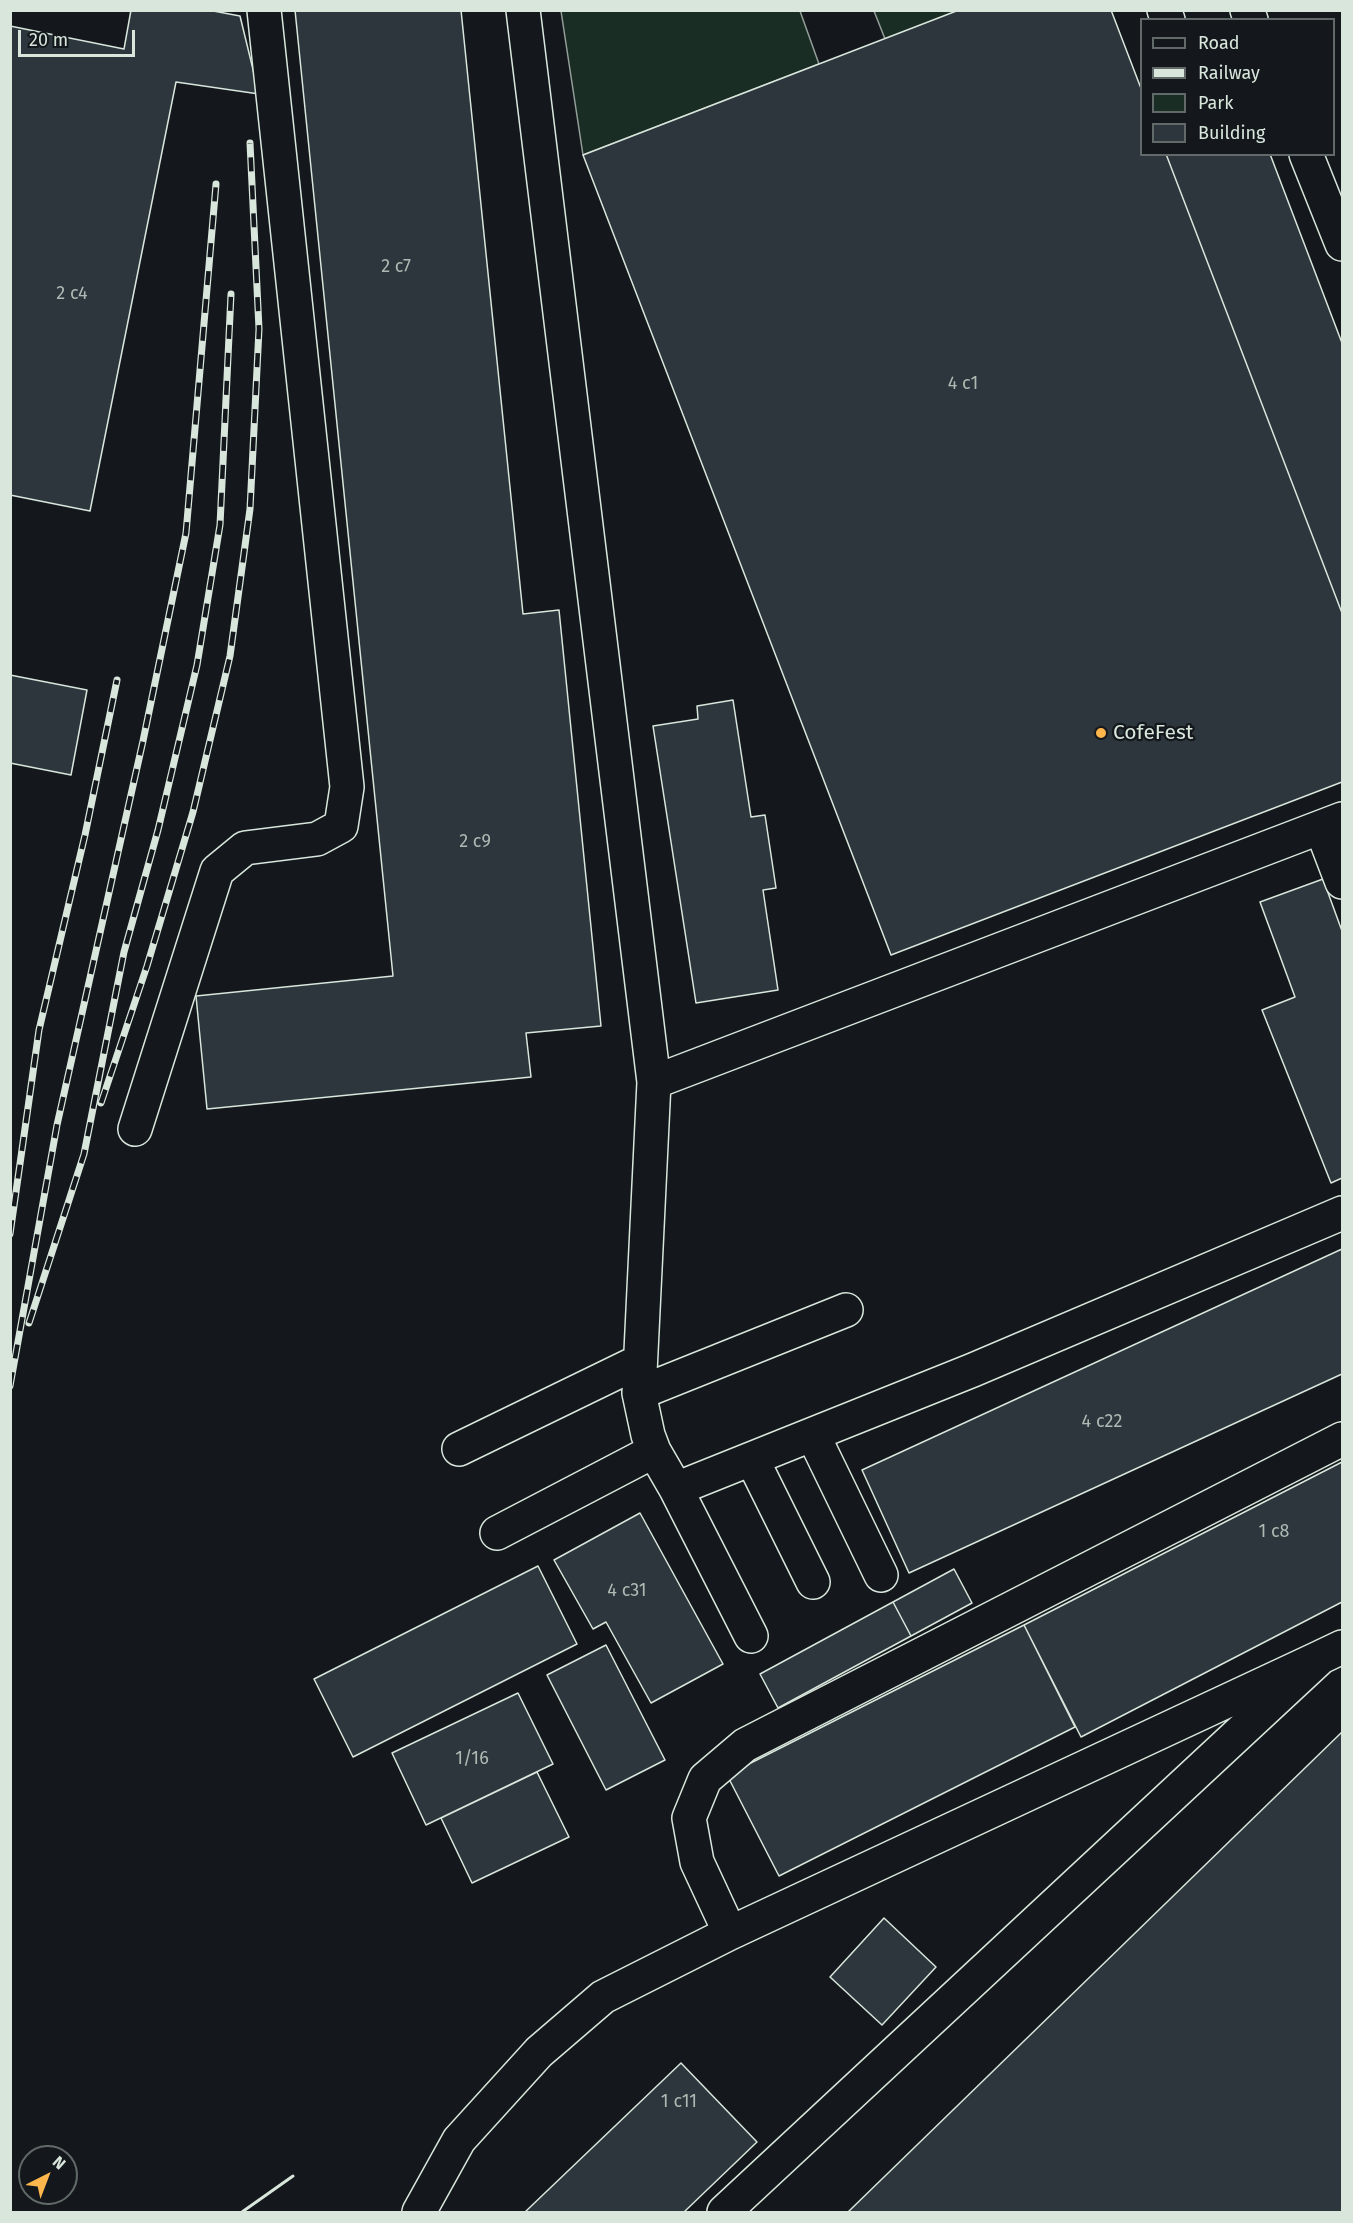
<!DOCTYPE html>
<html>
<head>
<meta charset="utf-8">
<style>
  body { margin:0 }
  #map { position:relative; width:1353px; height:2223px; overflow:hidden; background:#14181c; font-family:"Fira Sans",sans-serif }
  canvas { display:block }
  .frame { position:absolute; inset:0; border:12px solid #d8e6dc; pointer-events:none }
  .legend { position:absolute; left:1140px; top:18px; width:195px; height:138px; box-sizing:border-box; background:#14181c; border:2px solid #626a69; margin:0; padding:8px 10px; list-style:none; font-size:18px; color:#d8e6dc }
  .legend li { display:flex; align-items:center; gap:12px; height:30px }
  .legend b { width:30px; border:2px solid #626a69 }
  .north { position:absolute; left:18px; top:2145px; width:60px; height:60px; box-sizing:border-box; background:#14181c; border:2px solid #626a69; border-radius:50%; rotate:42deg; font-size:16px; font-weight:700; line-height:24px; text-align:center; color:#d8e6dc }
  .north::after { content:''; display:block; margin:auto; width:21px; height:27px; background:#ffb74d; clip-path:polygon(50% 0,100% 100%,50% 72%,0 100%) }
  .scale { position:absolute; left:18px; top:30px; width:117px; height:27px; box-sizing:border-box; border:3px solid #d8e6dc; border-top:0; padding-left:8px; font-size:18px; line-height:21px; white-space:nowrap; color:#d8e6dc; -webkit-text-stroke:4px #14181c; paint-order:stroke }
</style>
</head>
<body>
<div id="map">
<canvas width="1353" height="2223"></canvas>
<div class="frame"></div>
<ul class="legend">
<li><b style="height:8px;background:#14181c"></b>Road</li>
<li><b style="height:8px;background:#d8e6dc"></b>Railway</li>
<li><b style="height:16px;background:#1a2d24"></b>Park</li>
<li><b style="height:16px;background:#2c363c"></b>Building</li>
</ul>
<div class="north">N</div>
<div class="scale">20 m</div>
</div>
<script>
const g = document.querySelector('canvas').getContext('2d');
g.lineJoin = 'round';
function fill(path, color) {
  g.fillStyle = color;
  g.fill(path, 'evenodd');
}
function shape(rows) {
  const path = new Path2D();
  for (const r of rows) {
    path.moveTo(r[0], r[1]);
    for (let i = 2; i < r.length; i += 2) path.lineTo(r[i], r[i + 1]);
  }
  return path;
}
function stroke(path, color, width, dash) {
  g.strokeStyle = color;
  g.lineWidth = width;
  g.lineCap = dash ? 'butt' : 'round';
  g.setLineDash(dash || []);
  g.stroke(path);
}
function drawText(font, color, halo, rows, align = 'center') {
  g.font = font + ' "Fira Sans",sans-serif';
  g.lineWidth = 4.5;
  g.setLineDash([]);
  g.textBaseline = 'middle';
  g.strokeStyle = halo;
  g.fillStyle = color;
  for (const [text, x, y, turn = 0] of rows) {
    g.save();
    g.translate(x, y);
    g.rotate((+turn || 0) * Math.PI / 180);
    g.textAlign = isNaN(turn) ? turn : align;
    if (halo) g.strokeText(text, 0, 0);
    g.fillText(text, 0, 0);
    g.restore();
  }
}
const green = shape([
  [561,11,800,11,819,64,583,155,561,11],
  [874,11,959,11,885,39,874,11]
]);
const building = shape([
  [131,10,208,10,240,16,259,94,176,82,90,511,10,495,10,26,124,49,131,10],
  [295,10,461,10,523,614,559,610,601,1026,526,1033,531,1077,207,1109,196,996,393,976,295,10],
  [959,10,1111,10,1142,91,1142,154,1166,154,1342,613,1342,782,891,955,583,155,959,10],
  [1166,154,1270,154,1342,343,1342,613,1166,154],
  [10,675,87,690,71,775,10,763,10,675],
  [733,700,751,817,765,815,776,888,763,890,778,990,696,1003,653,726,698,719,697,706,733,700],
  [1323,879,1342,931,1342,1178,1331,1183,1262,1010,1295,997,1260,902,1323,879],
  [1342,1249,1342,1374,909,1573,862,1470,1342,1249],
  [1342,1462,1342,1602,1081,1737,1024,1625,1342,1462],
  [640,1513,723,1664,651,1703,606,1622,593,1629,554,1560,640,1513],
  [538,1566,577,1644,353,1757,314,1679,538,1566],
  [954,1569,972,1603,911,1636,893,1602,954,1569],
  [893,1602,911,1636,778,1708,760,1674,893,1602],
  [1024,1625,1075,1727,779,1876,727,1775,1024,1625],
  [606,1645,665,1760,606,1790,547,1675,606,1645],
  [518,1693,553,1764,426,1825,392,1753,518,1693],
  [1342,1732,1342,2212,848,2212,1342,1732],
  [537,1772,569,1837,472,1883,441,1818,537,1772],
  [884,1918,936,1967,882,2025,830,1977,884,1918],
  [681,2063,757,2142,684,2212,525,2212,681,2063]
]);
const minor = shape([
  [523,10,654,1082,1342,819],
  [1164,10,1168,20],
  [1247,10,1251,20],
  [1306,154,1342,244],
  [1321,827,1342,882],
  [654,1082,639,1393,846,1310],
  [135,1129,217,871,245,848,317,839,341,826,347,787,264,10],
  [639,1393,648,1435,654,1451,676,1489,751,1636],
  [813,1435,881,1575],
  [459,1449,640,1361],
  [752,1459,813,1582],
  [676,1489,973,1370,1342,1213],
  [497,1533,654,1451],
  [730,1933,697,1862,689,1818,705,1779,745,1745,1342,1439],
  [419,2212,459,2140,539,2052,603,1997,730,1933,1321,1657],
  [724,2212,1321,1657,1342,1647]
]);
const rail = shape([
  [101,1103,147,966,193,812,230,656,250,509,259,329,250,143],
  [10,1234,39,1030,85,835,117,680],
  [29,1323,84,1154,124,952,158,830,197,665,220,525,231,294],
  [10,1386,57,1125,143,741,186,533,216,184]
]);
const wall = shape([
  [242,2212,293,2176]
]);
const markers = [
  [1101,733,6,"#ffb74d"]
];
const numberNames = [
  ["2 с7",396,267],
  ["2 с4",72,294],
  ["4 с1",963,384],
  ["2 с9",475,842],
  ["4 с22",1102,1422],
  ["1 с8",1274,1532],
  ["4 с31",627,1591],
  ["1/16",472,1759],
  ["1 с11",679,2102]
];
const poiNames = [
  ["CofeFest",1113,733]
];
fill(green, '#1a2d24');
stroke(green, '#939e99', 1.5);
fill(building, '#2c363c');
stroke(building, '#d8e6dc', 1.5);
stroke(minor, '#d8e6dc', 36);
stroke(minor, '#14181c', 33);
stroke(rail, '#d8e6dc', 7);
stroke(rail, '#14181c', 4.5, [14]);
stroke(wall, '#d8e6dc', 3);
for (const [x, y, r, color] of markers) {
  const dot = new Path2D();
  dot.arc(x, y, r, 0, 2 * Math.PI);
  g.fillStyle = color;
  g.fill(dot);
  stroke(dot, '#14181c', 2);
}
drawText('18px', '#adbab4', null, numberNames);
drawText('21px', '#d8e6dc', '#14181c', poiNames, 'left');
</script>
</body>
</html>
